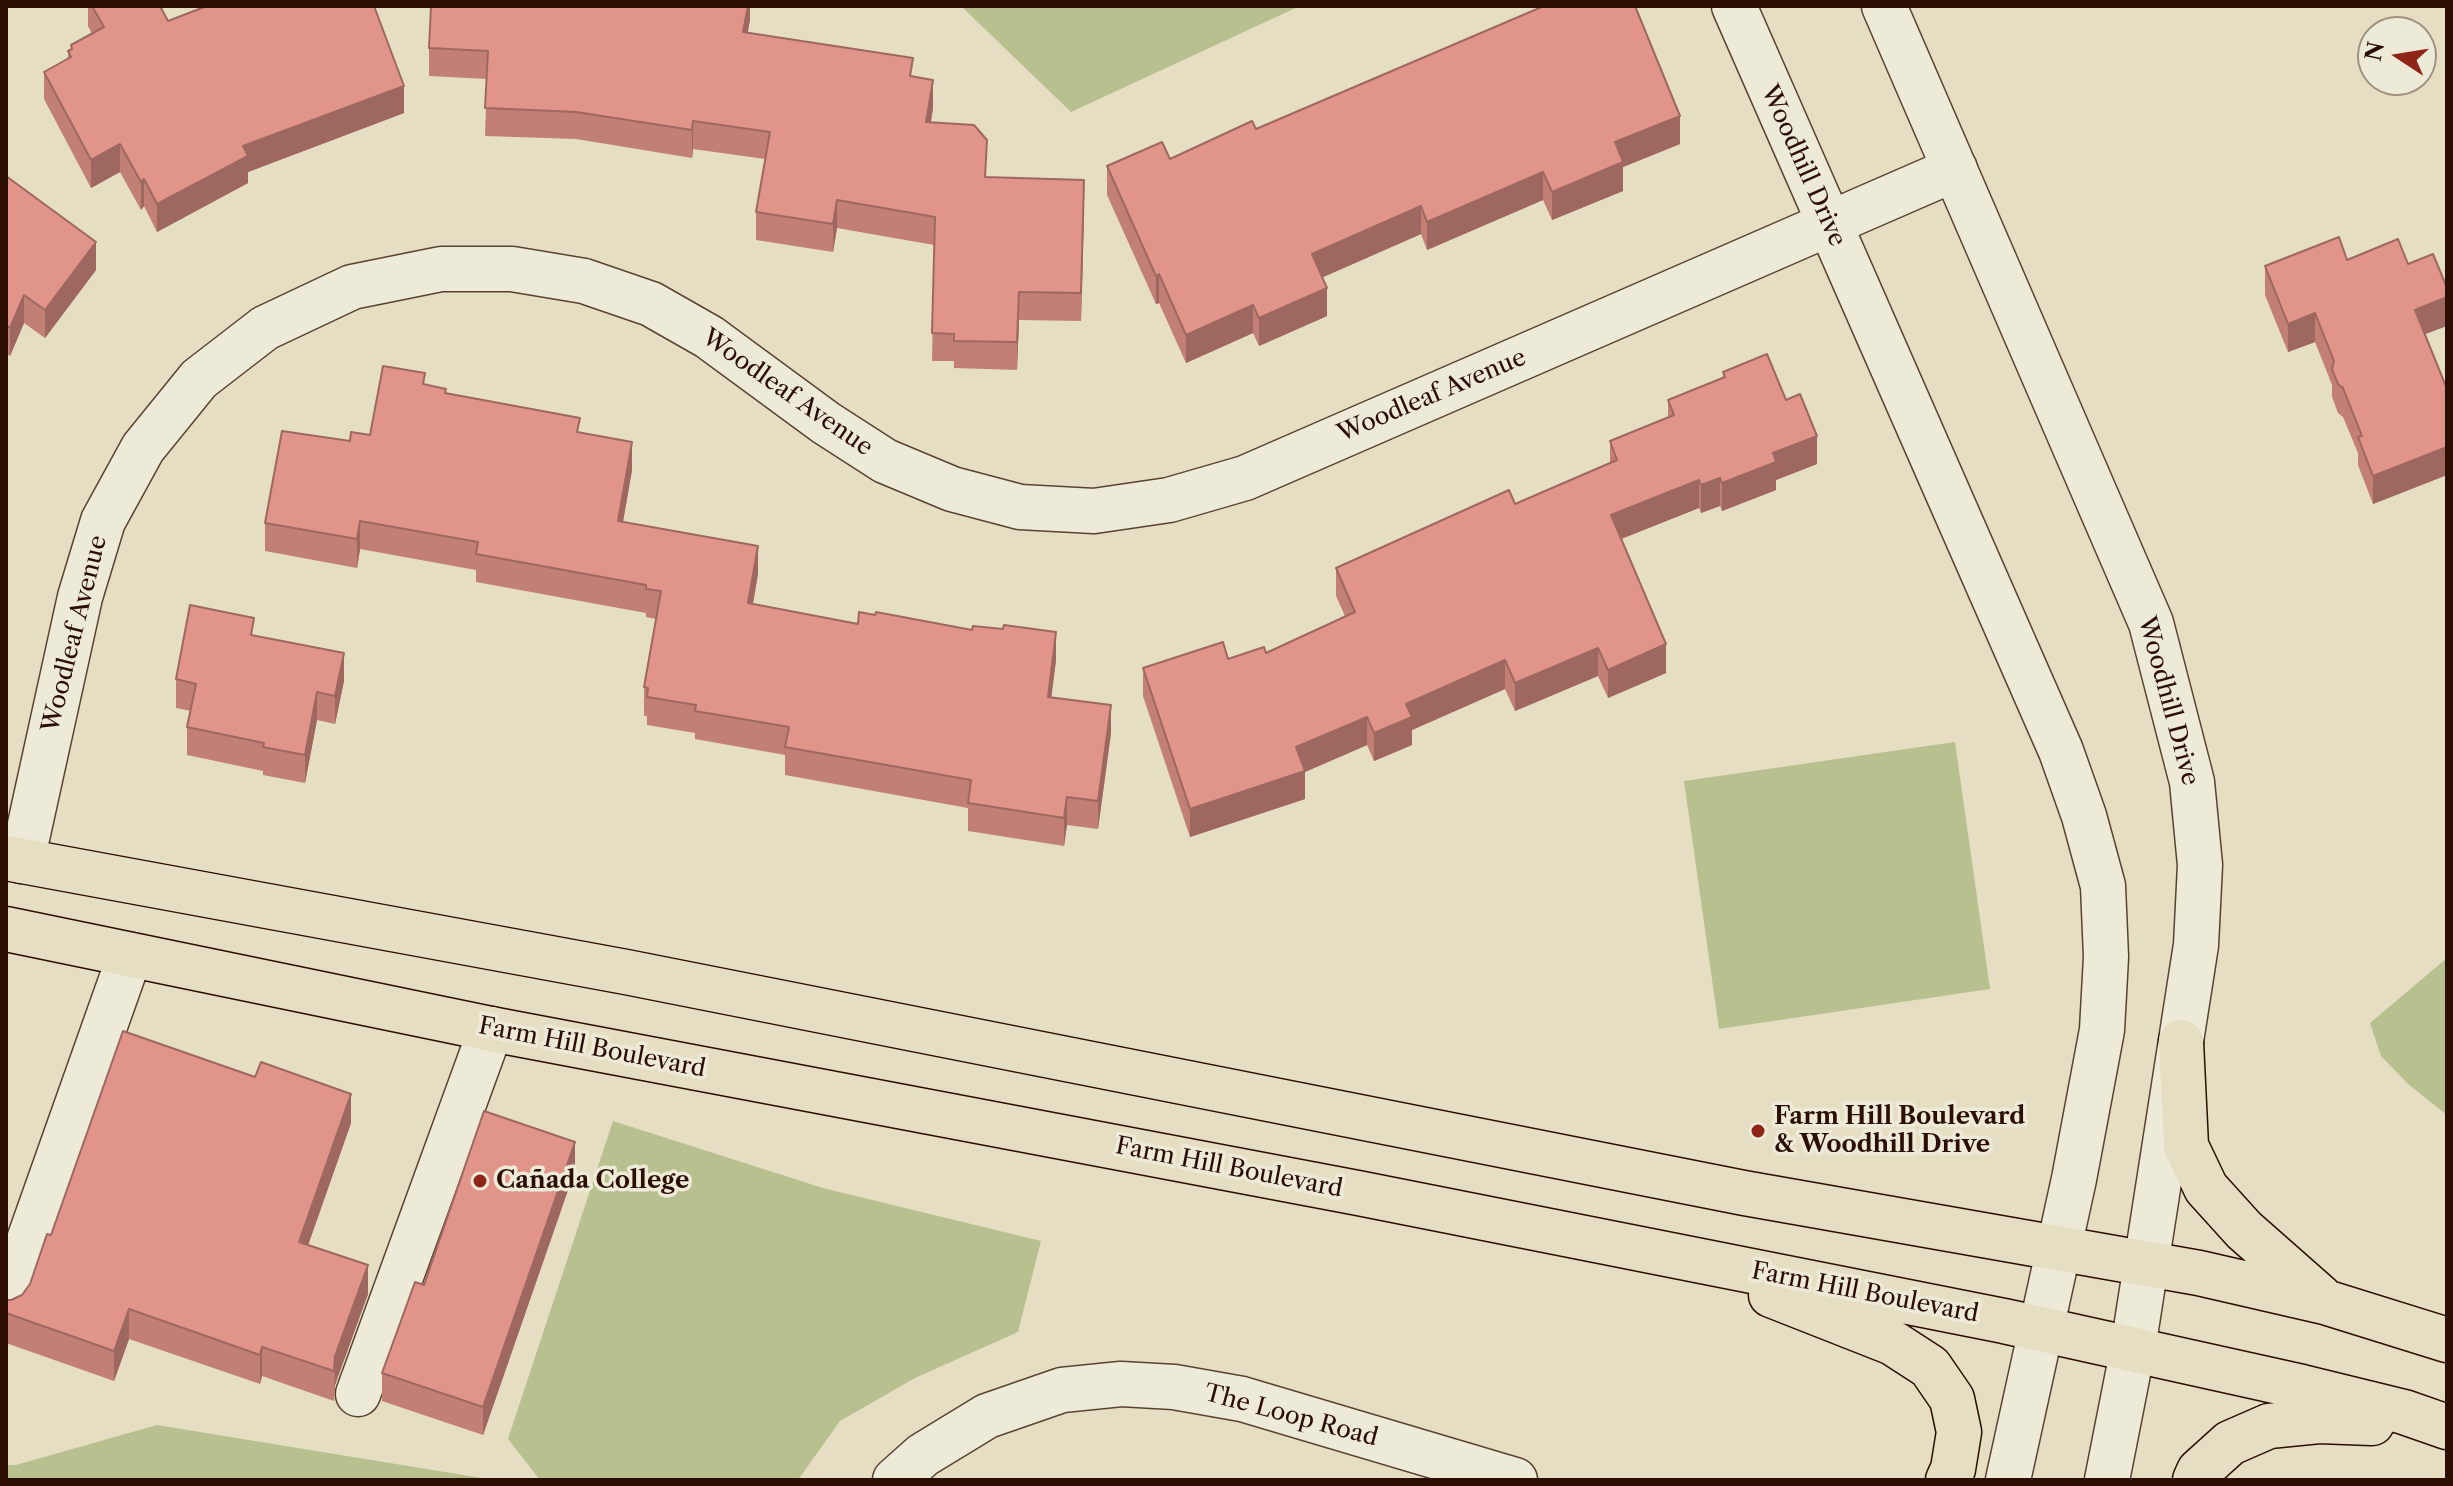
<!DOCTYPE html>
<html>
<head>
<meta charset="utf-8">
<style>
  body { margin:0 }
  #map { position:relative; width:2453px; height:1486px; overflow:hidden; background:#e5dec3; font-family:"Libre Caslon Text",serif }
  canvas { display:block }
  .frame { position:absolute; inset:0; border:8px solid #2c0e00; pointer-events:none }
  .north { position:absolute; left:2357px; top:16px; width:80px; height:80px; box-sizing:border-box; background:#eeead8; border:2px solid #a09282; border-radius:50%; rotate:282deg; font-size:22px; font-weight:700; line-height:32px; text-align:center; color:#2c0e00 }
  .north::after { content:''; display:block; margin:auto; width:28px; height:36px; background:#8f2418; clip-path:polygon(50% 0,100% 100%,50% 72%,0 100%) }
</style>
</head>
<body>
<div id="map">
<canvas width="2453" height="1486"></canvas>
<div class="frame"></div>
<div class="north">N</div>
</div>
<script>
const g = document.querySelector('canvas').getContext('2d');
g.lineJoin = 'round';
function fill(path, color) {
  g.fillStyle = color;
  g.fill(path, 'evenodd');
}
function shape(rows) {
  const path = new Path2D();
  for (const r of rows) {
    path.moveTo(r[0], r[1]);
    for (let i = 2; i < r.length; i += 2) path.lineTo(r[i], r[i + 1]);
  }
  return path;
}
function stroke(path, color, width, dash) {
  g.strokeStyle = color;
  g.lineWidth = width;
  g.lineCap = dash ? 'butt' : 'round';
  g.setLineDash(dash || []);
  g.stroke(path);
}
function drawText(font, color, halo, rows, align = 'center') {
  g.font = font + ' "Libre Caslon Text",serif';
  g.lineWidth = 7;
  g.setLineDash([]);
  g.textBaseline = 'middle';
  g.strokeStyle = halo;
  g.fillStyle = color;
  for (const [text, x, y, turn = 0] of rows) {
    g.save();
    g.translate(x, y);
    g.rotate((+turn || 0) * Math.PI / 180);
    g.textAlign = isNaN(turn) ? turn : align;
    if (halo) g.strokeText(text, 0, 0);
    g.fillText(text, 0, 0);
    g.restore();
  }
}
const green = shape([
  [961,6,1300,6,1071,112],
  [1955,742,1990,989,1719,1029,1684,781],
  [2447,958,2447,1115,2408,1084,2381,1056,2370,1023],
  [613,1121,823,1188,1041,1241,1018,1332,915,1378,840,1421,798,1480,540,1480,508,1439],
  [157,1425,494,1480,6,1480,6,1465,16,1465]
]);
const minor = shape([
  [1734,6,2061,751,2084,816,2103,886,2106,957,2102,1030,2074,1179,2008,1480],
  [1884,6,2151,623,2192,782,2200,865,2196,945,2133,1348,2107,1480],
  [22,861,80,597,103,521,143,448,199,379,265,328,352,287,441,269,512,269,584,281,651,304,709,337,826,423,885,461,952,489,1020,507,1094,511,1169,500,1245,478,1955,169],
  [6,1305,130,955],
  [358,1394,491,1029],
  [895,1480,923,1455,987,1416,1062,1390,1121,1384,1174,1387,1242,1399,1515,1480]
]);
const major = shape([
  [6,858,626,972,1744,1193,2199,1273,2325,1302,2447,1340],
  [6,929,491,1029,1358,1193,2004,1321,2302,1387,2404,1412,2447,1427],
  [2181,1042,2186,1146,2206,1188,2244,1230,2320,1297],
  [1771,1295,1893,1343,1930,1367,1952,1399,1959,1432,1953,1469,1948,1480],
  [2195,1480,2199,1471,2230,1443,2269,1426,2319,1421,2372,1423]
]);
const wall = shape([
  [88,6,160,6,168,21,404,113,248,172,248,183,157,232,144,206,141,210,120,172,91,188,44,99,44,72,68,59,68,51,71,50,71,45,92,34,88,26],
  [750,6,750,19,748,32,913,76,933,108,931,122,986,177,1084,208,1081,321,1019,320,1017,370,954,368,954,361,932,361,934,245,837,228,833,252,756,240,756,212,765,159,693,149,692,158,576,139,485,136,487,79,429,76,429,48],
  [1256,129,1680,144,1623,167,1623,191,1552,220,1543,200,1427,250,1421,234,1323,277,1327,316,1259,346,1253,333,1186,363,1159,303,1156,304,1107,195,1107,166,1170,159],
  [6,176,96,270,45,338,24,323,10,356,6,353],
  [2347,260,2425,334,2447,389,2447,475,2373,504,2358,465,2358,453,2343,417,2338,413,2332,397,2332,385,2315,342,2288,352,2265,295,2265,266],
  [1723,372,1786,400,1817,464,1776,480,1776,490,1722,511,1720,506,1701,513,1699,508,1621,539,1666,673,1608,698,1598,676,1515,711,1505,689,1412,730,1412,745,1374,761,1367,745,1305,772,1305,799,1190,837,1143,696,1143,668,1228,659,1266,653,1345,616,1336,596,1336,568,1515,504,1610,463,1610,441,1668,418,1668,400,1723,378],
  [425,385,446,393,580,432,632,470,623,522,758,574,753,604,1056,660,1051,697,1111,733,1098,829,1067,825,1064,846,968,831,968,808,785,775,785,755,695,739,695,733,647,725,647,716,644,716,644,687,656,619,646,617,646,613,476,582,476,570,360,549,357,568,265,551,265,523,350,441,370,435],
  [254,636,344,681,335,724,317,720,305,783,263,775,263,771,187,755,187,727,191,711,176,708,176,679],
  [351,1123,308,1245,368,1294,335,1385,334,1401,262,1376,260,1384,129,1339,114,1381,6,1343,6,1300,11,1300,22,1295,30,1284,51,1235],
  [575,1170,483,1435,382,1401,382,1373,424,1285]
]);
const shadedWall = shape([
  [748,6,750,6,750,19,743,59,743,32],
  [933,80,933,108,926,149,926,122],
  [404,86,404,113,248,172,248,183,157,232,157,204,243,146],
  [1680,116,1680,144,1623,167,1623,191,1552,220,1552,192,1615,142],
  [693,121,693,149,692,158,692,130],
  [120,144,120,172,91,188,91,160],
  [1543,172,1543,200,1427,250,1427,222],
  [144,179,144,206,141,210,141,182],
  [1084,180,1084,208,1081,321,1081,293],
  [837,200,837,228,833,252,833,224],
  [1421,206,1421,234,1312,282,1312,254],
  [96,242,96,270,45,338,45,310],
  [1159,274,1159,303,1156,304,1156,276],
  [1327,288,1327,316,1259,346,1259,318],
  [1019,292,1019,320,1017,370,1017,342],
  [24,295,24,323,10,356,10,328],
  [2447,297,2447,326,2415,338,2415,310],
  [1253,305,1253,333,1186,363,1186,335],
  [2315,313,2315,342,2288,352,2288,324],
  [1817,436,1817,464,1776,480,1776,490,1722,511,1722,483,1773,453],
  [632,442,632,470,618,550,618,521],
  [2447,447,2447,475,2373,504,2373,476],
  [1720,478,1720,506,1701,513,1701,485],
  [1699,480,1699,508,1611,543,1611,515],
  [360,521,360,549,357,568,357,539],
  [758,546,758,574,748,631,748,603],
  [1056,632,1056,660,1048,725,1048,697],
  [1666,644,1666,673,1608,698,1608,670],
  [1598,648,1598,676,1515,711,1515,683],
  [344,653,344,681,335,724,335,696],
  [1505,660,1505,689,1412,730,1412,745,1374,761,1374,733,1406,704],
  [317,692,317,720,305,783,305,755],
  [1111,705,1111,733,1098,829,1098,801],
  [1367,717,1367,745,1305,772,1305,799,1190,837,1190,809,1296,747],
  [1067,797,1067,825,1064,846,1064,818],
  [351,1094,351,1123,299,1271,299,1242],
  [575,1142,575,1170,483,1435,483,1407],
  [368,1265,368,1294,335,1385,334,1401,335,1356],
  [129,1309,129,1339,114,1381,114,1351],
  [262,1347,262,1376,260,1384,260,1355]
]);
const building = shape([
  [92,6,160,6,168,21,207,6,374,6,404,86,243,146,248,156,157,204,144,179,141,182,120,144,91,160,44,72,71,57,68,51,72,49,71,45,104,27,92,6],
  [431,6,748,6,743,32,913,58,910,76,933,80,926,122,974,125,987,140,985,177,1084,180,1081,293,1019,292,1017,342,954,341,954,334,932,333,935,217,837,200,833,224,756,212,770,132,693,121,692,130,576,112,485,108,488,51,429,48,431,6],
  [1544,6,1635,6,1680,116,1615,142,1623,162,1552,192,1543,172,1427,222,1421,206,1312,254,1327,288,1259,318,1253,305,1186,335,1159,274,1156,276,1107,166,1162,142,1170,159,1252,121,1256,129,1544,6],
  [6,176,96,242,45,310,24,295,10,328,6,325,6,176],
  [2339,237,2347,260,2398,239,2408,264,2433,254,2447,288,2447,297,2415,310,2447,389,2447,447,2373,476,2358,437,2362,436,2343,388,2338,384,2332,369,2334,361,2315,313,2288,324,2265,266,2339,237],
  [1767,354,1786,400,1800,394,1817,436,1773,453,1776,462,1722,483,1720,478,1701,485,1699,480,1611,515,1666,644,1608,670,1598,648,1515,683,1505,660,1406,704,1412,717,1374,733,1367,717,1296,747,1305,771,1190,809,1143,668,1223,642,1228,659,1264,647,1266,653,1355,612,1336,568,1509,490,1515,504,1617,460,1610,441,1674,415,1668,400,1725,377,1723,372,1767,354],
  [383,366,425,373,423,384,446,389,445,393,580,418,577,432,632,442,618,521,758,546,748,603,858,624,859,612,875,615,876,612,972,630,973,626,1003,629,1004,625,1056,632,1048,697,1111,705,1098,801,1067,797,1064,818,968,803,971,780,785,747,789,727,695,711,696,705,647,697,648,688,644,687,661,591,646,589,646,585,476,554,478,542,360,521,357,539,265,523,282,431,350,441,351,432,370,435,383,366],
  [190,605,254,618,251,635,344,653,335,696,317,692,305,755,263,747,264,743,187,727,196,684,176,679,190,605],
  [123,1031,255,1077,261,1062,351,1094,299,1242,368,1265,335,1356,334,1371,262,1347,260,1355,129,1309,114,1351,6,1313,6,1300,11,1300,22,1295,30,1284,47,1234,51,1235,123,1031],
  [484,1111,575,1142,483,1407,382,1373,415,1282,424,1285,484,1111]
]);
const markers = [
  [1758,1131,8,"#8f2418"],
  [480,1181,8,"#8f2418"]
];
const streetNames = [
  ["Woodhill Drive",1803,166,66],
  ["Woodleaf Avenue",787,393,35],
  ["Woodleaf Avenue",1432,396,-23],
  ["Woodleaf Avenue",75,634,-76],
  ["Woodhill Drive",2168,701,75],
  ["Farm Hill Boulevard",592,1048,11],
  ["Farm Hill Boulevard",1229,1168,11],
  ["Farm Hill Boulevard",1865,1293,11],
  ["The Loop Road",1291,1416,15]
];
const poiNames = [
  ["Farm Hill Boulevard",1774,1117],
  ["& Woodhill Drive",1774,1145],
  ["Cañada College",496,1181]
];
fill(green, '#b9c090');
stroke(minor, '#5a4231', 47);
stroke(major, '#2c0e00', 47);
stroke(minor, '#eeead8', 44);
stroke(major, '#e5dec3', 44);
fill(wall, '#c27f76');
fill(shadedWall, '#9e6860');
fill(building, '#e19489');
stroke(building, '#9e6860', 2);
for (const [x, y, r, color] of markers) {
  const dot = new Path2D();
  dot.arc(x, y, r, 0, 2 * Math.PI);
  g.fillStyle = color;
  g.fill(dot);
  stroke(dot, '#eeead8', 3);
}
drawText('24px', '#2c0e00', '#eeead8', streetNames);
drawText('bold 24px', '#2c0e00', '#eeead8', poiNames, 'left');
</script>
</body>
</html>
